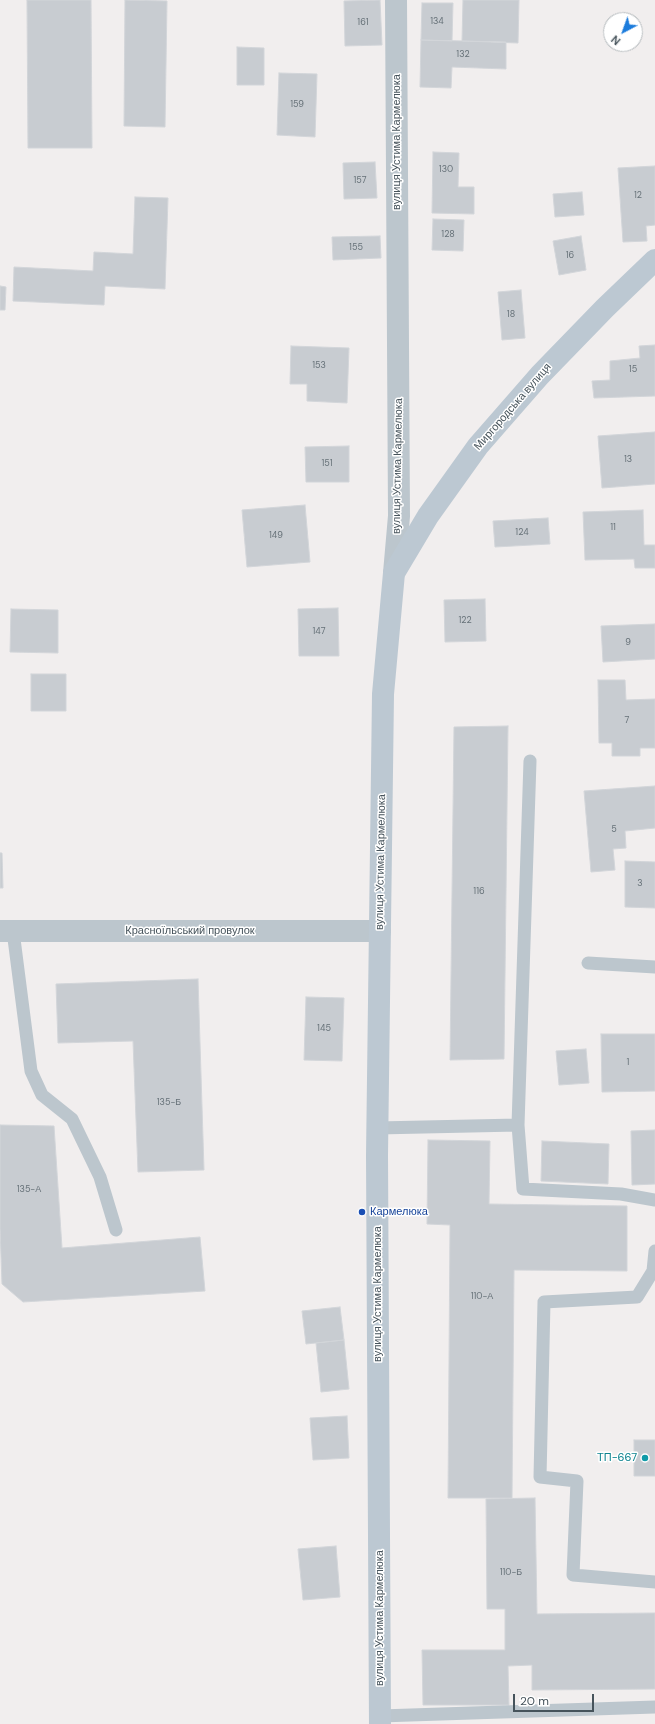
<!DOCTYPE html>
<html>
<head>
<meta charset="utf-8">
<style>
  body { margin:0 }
  #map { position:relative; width:655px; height:1724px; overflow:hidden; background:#f1eeee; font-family:"DM Sans",sans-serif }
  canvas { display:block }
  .north { position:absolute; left:603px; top:12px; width:40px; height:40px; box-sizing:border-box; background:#fff; border:1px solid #b5babd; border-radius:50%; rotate:221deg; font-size:11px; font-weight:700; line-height:16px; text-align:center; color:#46535b }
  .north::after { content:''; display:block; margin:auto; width:14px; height:18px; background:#1c7cdc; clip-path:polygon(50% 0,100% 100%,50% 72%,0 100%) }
  .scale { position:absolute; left:513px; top:1694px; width:81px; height:18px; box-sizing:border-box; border:2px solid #46535b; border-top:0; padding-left:5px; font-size:12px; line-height:14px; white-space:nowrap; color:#46535b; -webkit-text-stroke:3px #fff; paint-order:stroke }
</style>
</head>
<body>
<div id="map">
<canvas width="655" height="1724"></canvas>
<div class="north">N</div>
<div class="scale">20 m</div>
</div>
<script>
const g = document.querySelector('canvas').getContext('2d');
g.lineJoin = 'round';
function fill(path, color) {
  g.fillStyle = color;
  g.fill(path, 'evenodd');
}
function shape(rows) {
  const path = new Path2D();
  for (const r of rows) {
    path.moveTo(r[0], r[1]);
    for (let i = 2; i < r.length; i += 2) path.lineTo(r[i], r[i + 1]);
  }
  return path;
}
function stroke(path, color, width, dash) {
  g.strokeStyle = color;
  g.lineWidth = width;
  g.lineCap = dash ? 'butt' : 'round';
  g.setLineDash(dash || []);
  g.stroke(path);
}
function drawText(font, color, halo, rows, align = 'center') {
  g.font = font + ' "DM Sans",sans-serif';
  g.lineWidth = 3;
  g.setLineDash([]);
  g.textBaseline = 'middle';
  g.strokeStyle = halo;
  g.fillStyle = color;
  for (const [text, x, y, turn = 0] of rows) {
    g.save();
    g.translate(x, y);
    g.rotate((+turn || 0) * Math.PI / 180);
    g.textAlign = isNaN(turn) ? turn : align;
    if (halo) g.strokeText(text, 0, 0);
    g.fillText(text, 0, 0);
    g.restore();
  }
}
const building = shape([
  [27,0,91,0,92,148,28,148,27,0],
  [125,0,167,1,165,127,124,126,125,0],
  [380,0,382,45,345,46,344,1,380,0],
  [463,0,519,0,518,43,462,41,463,0],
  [422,3,453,3,452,41,421,40,422,3],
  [421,40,506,42,506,69,452,67,451,88,420,87,421,40],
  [237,47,264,48,264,85,237,85,237,47],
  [279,73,317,74,315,137,277,135,279,73],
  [433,152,459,153,458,187,474,187,474,214,432,213,433,152],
  [375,162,377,198,344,199,343,163,375,162],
  [655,166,655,225,646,226,647,241,623,242,618,168,655,166],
  [582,192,584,215,555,217,553,194,582,192],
  [135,197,168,198,165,289,105,286,104,305,13,301,14,267,93,271,94,252,133,254,135,197],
  [433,219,464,220,463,251,432,250,433,219],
  [380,236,381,258,333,260,332,237,380,236],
  [581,236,586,270,559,275,553,241,581,236],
  [0,286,6,287,5,310,0,310,0,286],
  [521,290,525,338,502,340,498,292,521,290],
  [655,345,655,396,594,398,592,381,610,380,610,361,640,358,639,346,655,345],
  [291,346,349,348,347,403,307,401,307,384,290,384,291,346],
  [655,432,655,484,602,488,598,436,655,432],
  [349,446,349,482,306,482,305,447,349,446],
  [305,505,310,562,247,567,242,510,305,505],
  [643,510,644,545,655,545,655,568,635,568,634,559,585,560,583,512,643,510],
  [548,518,550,544,495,547,493,521,548,518],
  [485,599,486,641,445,642,444,600,485,599],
  [338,608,339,656,299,656,298,609,338,608],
  [11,609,58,610,58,653,10,652,11,609],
  [655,624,655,659,603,662,601,626,655,624],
  [31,674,66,674,66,711,31,711,31,674],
  [598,680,625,680,626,700,655,699,655,748,640,748,640,756,612,756,612,743,599,743,598,680],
  [508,726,504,1059,450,1060,454,727,508,726],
  [655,786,655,828,625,831,626,848,613,849,615,870,591,872,584,791,655,786],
  [0,853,2,853,3,888,0,888,0,853],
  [625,861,655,862,655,908,625,907,625,861],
  [198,979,204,1170,138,1172,133,1041,58,1043,56,984,198,979],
  [306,997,344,998,342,1061,304,1060,306,997],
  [601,1034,655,1034,655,1091,602,1092,601,1034],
  [586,1049,589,1083,559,1085,556,1051,586,1049],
  [0,1125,54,1126,62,1248,200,1237,205,1291,23,1302,2,1284,0,1228,0,1125],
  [655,1130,655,1184,632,1185,631,1131,655,1130],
  [428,1140,490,1141,489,1204,627,1206,627,1271,514,1270,512,1498,448,1498,450,1225,427,1224,428,1140],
  [542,1141,609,1144,608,1184,541,1181,542,1141],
  [340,1307,344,1340,306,1344,302,1311,340,1307],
  [344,1340,349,1389,321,1392,316,1343,344,1340],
  [347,1416,349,1458,313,1460,310,1418,347,1416],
  [634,1440,655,1440,655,1476,634,1476,634,1440],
  [535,1498,537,1614,655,1613,655,1689,532,1690,532,1665,508,1666,509,1705,423,1705,422,1650,505,1650,505,1609,487,1609,486,1499,535,1498],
  [336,1546,340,1597,303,1600,298,1549,336,1546]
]);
const service = shape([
  [530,761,518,1125,523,1189,621,1194,655,1200],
  [13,931,31,1071,42,1095,72,1119,100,1177,116,1230],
  [588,963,655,967],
  [377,1128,518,1125],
  [655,1251,653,1271,637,1297,544,1302,540,1477,577,1481,573,1575,655,1582],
  [380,1716,655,1707]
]);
const minor = shape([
  [394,573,399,516,396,0],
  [0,931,380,931]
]);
const secondary = shape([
  [380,1724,377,1155,383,694,394,573,428,516,478,446,540,375,605,308,655,260]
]);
const markers = [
  [362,1212,4,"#1a4fb4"],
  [645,1458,4,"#0f9aa8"]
];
const numberNames = [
  ["134",437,22],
  ["161",363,23],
  ["132",463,55],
  ["159",297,105],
  ["130",446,170],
  ["157",360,181],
  ["12",638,196],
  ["128",448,235],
  ["155",356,248],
  ["16",570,256],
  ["18",511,315],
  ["153",319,366],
  ["15",633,370],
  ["13",628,460],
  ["151",327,464],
  ["11",613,528],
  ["124",522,533],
  ["149",276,536],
  ["122",465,621],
  ["147",319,632],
  ["9",628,643],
  ["7",627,721],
  ["5",614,830],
  ["3",640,884],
  ["116",479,892],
  ["145",324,1029],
  ["1",628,1063],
  ["135-Б",169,1103],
  ["135-А",29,1190],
  ["110-А",482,1297],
  ["110-Б",511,1573]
];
const streetNames = [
  ["вулиця Устима Кармелюка",397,142,-90],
  ["Миргородська вулиця",513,407,-49],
  ["вулиця Устима Кармелюка",398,466,-89],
  ["вулиця Устима Кармелюка",381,862,-89],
  ["Красноїльський провулок",190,931],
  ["вулиця Устима Кармелюка",378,1294,-90],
  ["вулиця Устима Кармелюка",380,1618,-90]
];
const transitNames = [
  ["Кармелюка",370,1212]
];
const cultureNames = [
  ["ТП-667",637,1458]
];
fill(building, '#c8ccd1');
stroke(building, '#d2d5d9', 1);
stroke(service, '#bcc6cd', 13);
stroke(minor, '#bcc6cd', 22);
stroke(secondary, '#bcc8d2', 22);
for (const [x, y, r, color] of markers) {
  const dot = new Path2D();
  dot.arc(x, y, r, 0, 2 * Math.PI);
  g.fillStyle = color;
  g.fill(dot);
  stroke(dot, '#fff', 1.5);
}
drawText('9px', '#667178', null, numberNames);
drawText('11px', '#46535b', '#fff', streetNames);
drawText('11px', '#164399', '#fff', transitNames, 'left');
drawText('11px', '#0d838f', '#fff', cultureNames, 'right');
</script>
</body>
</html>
